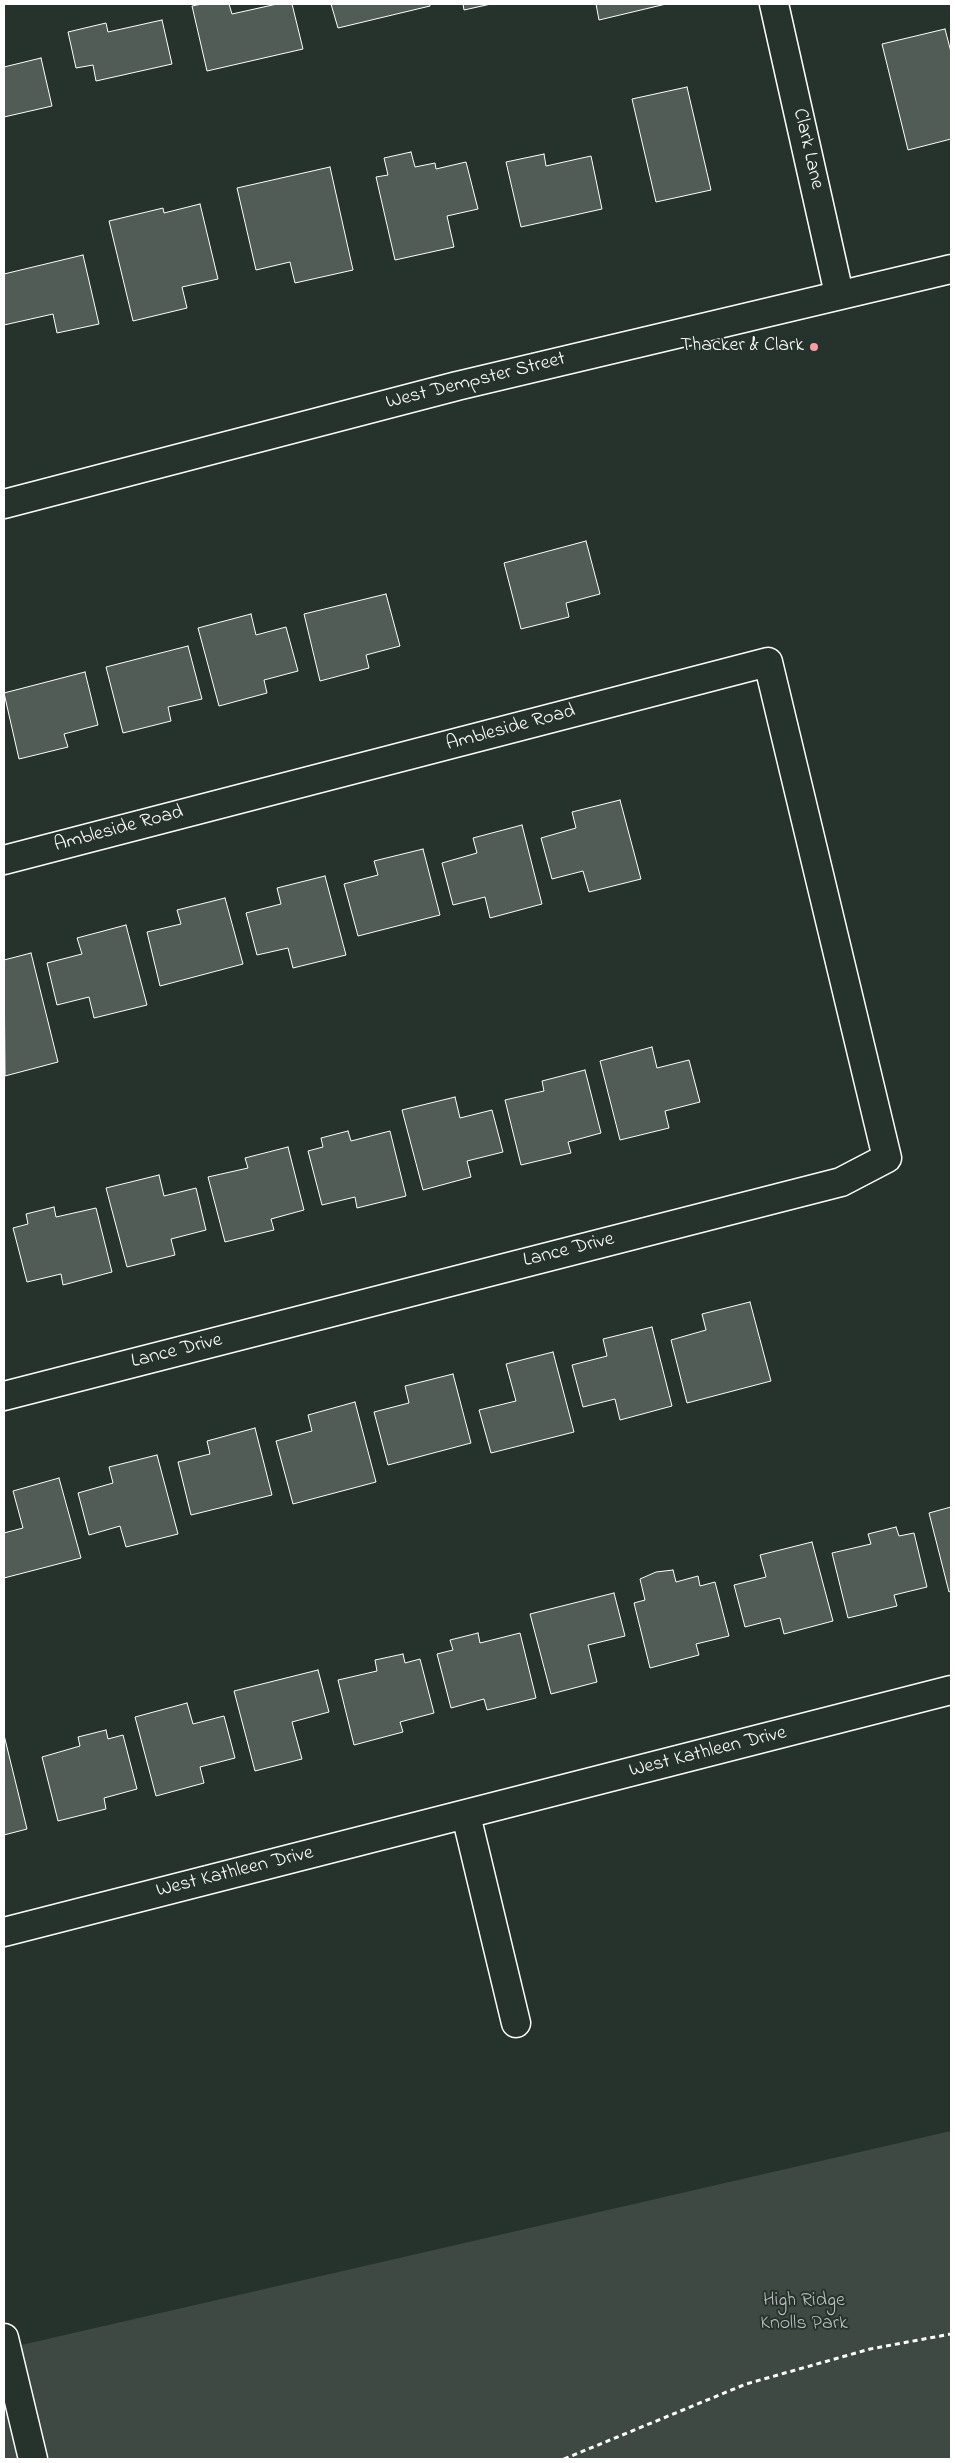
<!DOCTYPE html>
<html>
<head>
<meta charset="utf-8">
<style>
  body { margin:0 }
  #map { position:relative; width:955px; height:2463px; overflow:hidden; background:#26332d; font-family:"Indie Flower",sans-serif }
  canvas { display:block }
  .frame { position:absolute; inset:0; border:5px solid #fff; pointer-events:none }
</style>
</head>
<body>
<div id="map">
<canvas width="955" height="2463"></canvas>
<div class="frame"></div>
</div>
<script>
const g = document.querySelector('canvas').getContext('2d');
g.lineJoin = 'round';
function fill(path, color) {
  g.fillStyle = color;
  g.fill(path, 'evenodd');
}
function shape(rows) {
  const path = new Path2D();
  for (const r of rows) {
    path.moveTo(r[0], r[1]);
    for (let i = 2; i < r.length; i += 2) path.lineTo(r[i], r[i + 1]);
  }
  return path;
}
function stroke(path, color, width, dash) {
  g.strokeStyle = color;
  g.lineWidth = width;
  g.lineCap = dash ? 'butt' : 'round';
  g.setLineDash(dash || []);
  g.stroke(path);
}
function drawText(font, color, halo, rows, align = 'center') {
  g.font = font + ' "Indie Flower",sans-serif';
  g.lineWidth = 4;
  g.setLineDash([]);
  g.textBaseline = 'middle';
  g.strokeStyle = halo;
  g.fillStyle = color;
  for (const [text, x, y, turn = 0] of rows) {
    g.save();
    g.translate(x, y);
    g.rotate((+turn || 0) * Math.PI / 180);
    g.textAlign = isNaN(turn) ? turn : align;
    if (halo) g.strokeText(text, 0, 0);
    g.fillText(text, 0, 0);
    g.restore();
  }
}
const green = shape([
  [951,2131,951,2459,4,2459,4,2349]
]);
const building = shape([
  [202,4,229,4,232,14,277,4,292,4,303,49,207,71,192,6,202,4],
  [331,4,430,4,430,6,338,28,331,4],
  [463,4,491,4,464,10,463,4],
  [596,4,666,4,599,20,596,4],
  [162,20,172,64,96,81,93,65,76,68,68,32,106,23,108,32,162,20],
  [945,29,951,52,951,139,908,150,882,44,945,29],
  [41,58,52,106,4,117,4,67,41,58],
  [687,87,711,190,656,202,632,99,687,87],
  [411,152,415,167,435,163,436,169,466,162,478,209,447,216,454,247,395,260,376,177,388,175,384,158,411,152],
  [544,154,546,166,591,156,602,209,521,227,506,162,544,154],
  [330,167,353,270,295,283,290,262,256,270,237,188,330,167],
  [200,204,218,279,182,287,187,308,133,321,109,221,163,208,164,213,200,204],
  [83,255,99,324,57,333,53,314,4,325,4,274,83,255],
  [586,541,600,594,566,603,569,617,521,629,504,563,586,541],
  [386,594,400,646,366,655,369,668,320,681,304,614,386,594],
  [251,614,256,635,286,627,298,671,264,680,267,693,219,706,198,628,251,614],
  [188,646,202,699,168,707,171,721,123,733,106,667,188,646],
  [85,672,98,725,64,734,68,747,19,759,4,693,85,672],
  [620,800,641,879,589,892,583,871,552,879,541,838,576,828,572,812,620,800],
  [522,825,542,904,490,918,485,897,453,905,442,863,477,853,473,838,522,825],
  [423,849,440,915,358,936,344,884,378,875,374,861,423,849],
  [325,876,346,955,293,968,288,948,257,955,246,913,281,904,277,888,325,876],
  [225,898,243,964,160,986,147,932,181,924,177,910,225,898],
  [126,925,147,1005,94,1018,89,997,57,1005,47,963,82,954,77,938,126,925],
  [31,953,58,1062,5,1076,4,960,31,953],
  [652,1047,657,1068,689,1060,700,1102,665,1111,669,1128,620,1140,600,1061,652,1047],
  [585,1070,601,1133,568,1142,571,1153,521,1165,505,1100,544,1091,542,1081,585,1070],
  [455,1097,460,1118,492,1110,503,1152,467,1161,471,1177,423,1190,402,1110,455,1097],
  [348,1131,351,1141,390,1131,406,1196,357,1208,355,1197,322,1205,308,1151,323,1147,321,1138,348,1131],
  [288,1147,304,1210,271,1219,274,1230,225,1242,208,1177,248,1168,245,1158,288,1147],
  [159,1175,164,1196,196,1188,206,1230,171,1239,175,1255,127,1267,106,1188,159,1175],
  [54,1207,56,1217,96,1208,112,1272,63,1285,61,1274,27,1282,13,1228,28,1224,26,1214,54,1207],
  [750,1302,771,1381,687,1403,671,1340,706,1330,702,1314,750,1302],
  [652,1327,672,1406,620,1420,615,1399,583,1407,572,1365,607,1356,603,1339,652,1327],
  [553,1352,574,1432,491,1453,479,1410,516,1401,506,1364,553,1352],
  [453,1374,471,1443,388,1465,374,1412,409,1403,405,1386,453,1374],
  [355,1402,376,1482,293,1504,276,1441,312,1431,308,1415,355,1402],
  [255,1428,272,1495,191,1515,178,1462,210,1454,207,1441,255,1428],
  [157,1455,178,1534,126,1547,120,1526,89,1535,78,1493,113,1483,109,1467,157,1455],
  [59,1478,81,1558,4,1578,4,1533,23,1528,13,1491,59,1478],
  [951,1507,951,1591,949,1592,929,1513,951,1507],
  [896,1527,899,1536,914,1533,927,1587,894,1595,897,1606,848,1618,832,1553,871,1544,868,1534,896,1527],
  [812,1542,833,1621,784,1634,780,1618,745,1627,734,1585,766,1577,760,1555,812,1542],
  [673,1570,676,1582,698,1576,700,1586,715,1582,729,1636,696,1644,699,1655,650,1668,634,1603,645,1600,640,1579,656,1572,673,1570],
  [614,1593,625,1636,588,1645,597,1682,551,1694,530,1614,614,1593],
  [478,1633,480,1643,520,1633,536,1698,487,1710,484,1699,451,1708,437,1654,453,1650,450,1640,478,1633],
  [403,1654,405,1663,420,1659,434,1713,400,1722,403,1732,354,1745,338,1680,377,1671,375,1660,403,1654],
  [318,1670,329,1712,292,1722,302,1759,255,1771,234,1691,318,1670],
  [187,1703,193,1724,224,1716,235,1758,200,1767,204,1783,156,1796,135,1717,187,1703],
  [106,1730,108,1739,123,1735,137,1789,104,1798,106,1809,58,1821,42,1757,80,1746,78,1737,106,1730],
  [4,1735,27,1829,4,1835,4,1735]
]);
const path = shape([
  [564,2459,746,2384,870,2349,951,2334]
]);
const street = shape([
  [774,4,839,294],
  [4,860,768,662,887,1158,841,1182,4,1396],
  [466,1815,516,2023],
  [4,1932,951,1690],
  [4,2338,33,2459]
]);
const secondary = shape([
  [4,504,457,386,951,269]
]);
const markers = [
  [814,347,5,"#ff9aa2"]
];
const streetNames = [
  ["Clark Lane",807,149,77],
  ["West Dempster Street",476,382,-14],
  ["Ambleside Road",511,729,-15],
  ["Ambleside Road",119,830,-15],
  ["Lance Drive",569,1251,-14],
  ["Lance Drive",177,1352,-14],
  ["West Kathleen Drive",708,1753,-14],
  ["West Kathleen Drive",235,1873,-14]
];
const poiNames = [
  ["Thacker & Clark",804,347]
];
const parkNames = [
  ["High Ridge",804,2302],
  ["Knolls Park",804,2325]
];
fill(green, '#3e4944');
fill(building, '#515c57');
stroke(building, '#fff', 1);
stroke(street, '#fff', 31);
stroke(secondary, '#fff', 31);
stroke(path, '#fff', 3, [5, 4]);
stroke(street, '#26332d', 28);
stroke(secondary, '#26332d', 28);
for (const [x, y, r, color] of markers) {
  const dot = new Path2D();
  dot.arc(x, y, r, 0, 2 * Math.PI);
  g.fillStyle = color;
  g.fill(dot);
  stroke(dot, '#26332d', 2);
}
drawText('20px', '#fff', '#26332d', streetNames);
drawText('20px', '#fff', '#26332d', poiNames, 'right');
drawText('20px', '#bbbfbe', '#26332d', parkNames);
</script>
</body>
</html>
